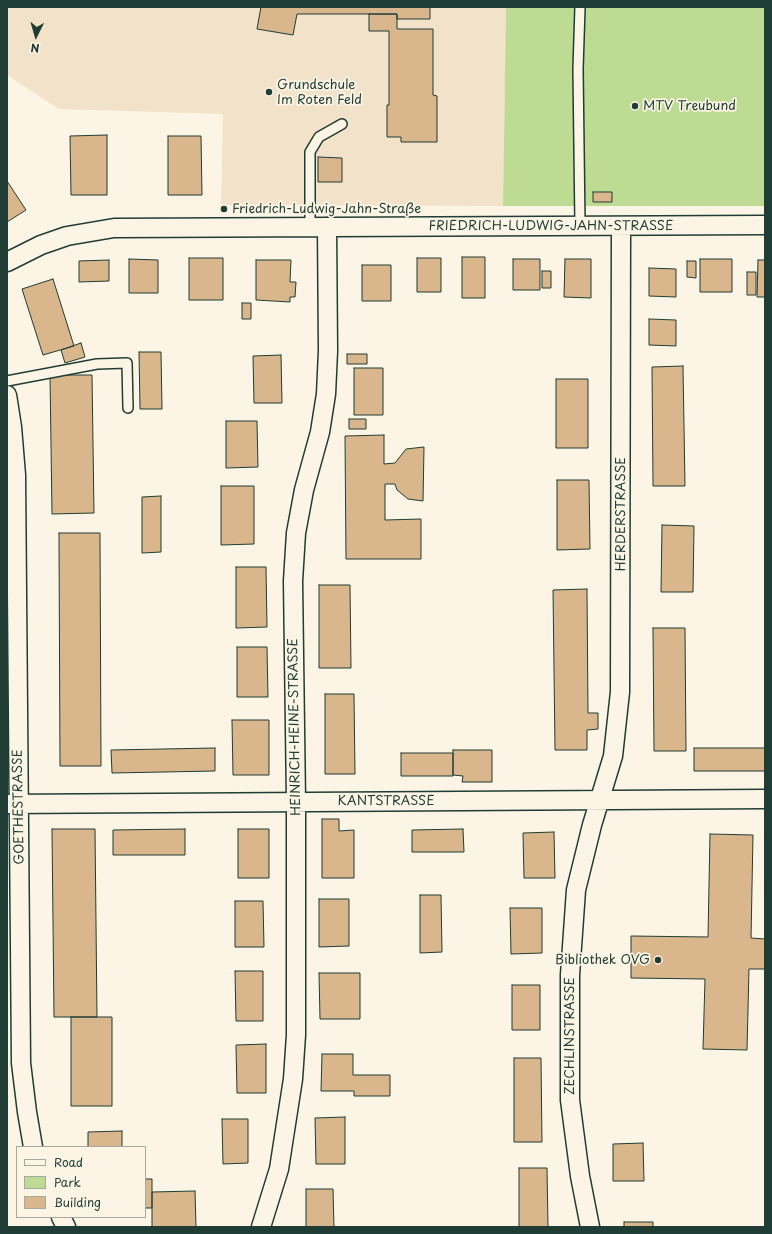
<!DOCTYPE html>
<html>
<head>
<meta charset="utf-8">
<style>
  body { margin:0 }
  #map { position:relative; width:772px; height:1234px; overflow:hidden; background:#fcf5e5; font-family:"Playpen Sans",sans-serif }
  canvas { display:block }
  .frame { position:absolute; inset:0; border:8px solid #1f3d34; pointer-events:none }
  .legend { position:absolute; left:16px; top:1146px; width:130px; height:72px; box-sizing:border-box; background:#fcf5e5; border:1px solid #a4ab9e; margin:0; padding:5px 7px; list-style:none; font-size:12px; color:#1f3d34 }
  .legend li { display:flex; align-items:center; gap:8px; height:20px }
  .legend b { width:20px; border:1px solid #a4ab9e }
  .north { position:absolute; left:16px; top:16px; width:40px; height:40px; -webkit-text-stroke:3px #fcf5e5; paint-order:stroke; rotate:185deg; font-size:11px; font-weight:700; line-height:16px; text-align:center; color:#1f3d34 }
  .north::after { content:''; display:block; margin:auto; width:14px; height:18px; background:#1f3d34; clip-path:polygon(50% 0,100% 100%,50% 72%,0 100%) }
</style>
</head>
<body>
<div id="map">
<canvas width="772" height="1234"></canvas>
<div class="frame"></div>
<ul class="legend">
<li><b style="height:5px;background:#fcf5e5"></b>Road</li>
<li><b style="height:11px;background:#bedb93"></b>Park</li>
<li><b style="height:11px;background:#d9b68b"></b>Building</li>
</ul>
<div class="north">N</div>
</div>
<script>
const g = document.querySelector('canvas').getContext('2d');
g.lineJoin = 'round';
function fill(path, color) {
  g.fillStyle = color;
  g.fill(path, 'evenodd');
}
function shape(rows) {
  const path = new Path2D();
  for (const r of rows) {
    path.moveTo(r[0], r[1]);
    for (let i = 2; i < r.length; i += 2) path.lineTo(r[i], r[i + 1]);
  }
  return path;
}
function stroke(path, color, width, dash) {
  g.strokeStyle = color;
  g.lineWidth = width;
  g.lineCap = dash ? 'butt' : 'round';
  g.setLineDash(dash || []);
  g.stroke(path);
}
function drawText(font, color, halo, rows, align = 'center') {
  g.font = font + ' "Playpen Sans",sans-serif';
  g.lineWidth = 3.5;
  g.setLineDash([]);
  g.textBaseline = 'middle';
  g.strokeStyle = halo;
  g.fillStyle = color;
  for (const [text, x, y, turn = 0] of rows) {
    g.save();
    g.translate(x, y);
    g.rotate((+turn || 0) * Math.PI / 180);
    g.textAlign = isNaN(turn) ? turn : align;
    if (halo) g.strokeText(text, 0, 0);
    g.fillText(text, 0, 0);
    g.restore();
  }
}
const built = shape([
  [7,7,506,7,503,206,221,205,223,114,59,109,7,75]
]);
const green = shape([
  [506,7,765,7,765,206,503,206]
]);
const building = shape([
  [261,7,430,7,430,19,397,19,397,14,297,14,293,35,257,29,261,7],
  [369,14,397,14,397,29,433,29,433,95,437,96,437,142,401,142,401,137,387,137,387,105,389,105,389,31,369,31,369,14],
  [107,135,107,195,71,195,70,136,107,135],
  [168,136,201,136,202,195,168,195,168,136],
  [318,157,342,158,342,182,318,182,318,157],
  [7,181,26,210,7,222,7,181],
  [593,192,612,192,612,202,593,202,593,192],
  [462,257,485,257,485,298,462,298,462,257],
  [189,258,223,258,223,300,189,300,189,258],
  [417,258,441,258,441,292,417,292,417,258],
  [129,259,158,260,158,293,129,293,129,259],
  [513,259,540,259,540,290,513,290,513,259],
  [565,259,591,259,591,298,564,297,565,259],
  [700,259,732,259,732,292,700,292,700,259],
  [109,260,109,281,79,282,79,261,109,260],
  [256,260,291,260,290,282,296,282,295,297,290,297,290,302,256,300,256,260],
  [758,260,765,260,765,297,757,297,758,260],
  [687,261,696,261,696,278,687,277,687,261],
  [362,265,391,265,391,301,362,301,362,265],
  [649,268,676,269,676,297,649,296,649,268],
  [542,271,551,271,551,288,542,288,542,271],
  [747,272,756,272,756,295,747,295,747,272],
  [53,279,74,346,43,355,22,289,53,279],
  [242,303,251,303,251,319,242,319,242,303],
  [649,319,676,320,676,346,649,345,649,319],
  [81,343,85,357,65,363,61,350,81,343],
  [139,352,161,352,162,409,140,409,139,352],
  [347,354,367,354,367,364,347,364,347,354],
  [281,355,282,403,254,403,253,356,281,355],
  [683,366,685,486,653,486,652,367,683,366],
  [354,368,383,368,383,415,354,415,354,368],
  [50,375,92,375,94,513,52,514,50,375],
  [556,379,588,379,588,448,556,448,556,379],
  [349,419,366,419,366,429,349,429,349,419],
  [226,421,257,421,258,467,226,468,226,421],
  [384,435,384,464,395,463,406,449,424,447,423,501,408,499,397,490,395,484,385,484,385,520,421,519,421,559,346,559,345,436,384,435],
  [557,480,589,480,590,549,557,550,557,480],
  [221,486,254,486,254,544,221,545,221,486],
  [161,496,161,552,142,553,142,497,161,496],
  [662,525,694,526,693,592,661,592,662,525],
  [59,533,100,533,101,766,60,766,59,533],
  [236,567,266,567,267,627,236,628,236,567],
  [319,585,350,585,351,668,319,668,319,585],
  [587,589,588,713,598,713,598,729,587,730,587,750,555,750,553,590,587,589],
  [653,628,685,628,686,751,654,751,653,628],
  [237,647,267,647,268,697,237,697,237,647],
  [325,694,354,694,355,774,325,774,325,694],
  [232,720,269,720,269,775,233,775,232,720],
  [215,748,215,771,112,773,111,750,215,748],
  [694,748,765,748,765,771,694,771,694,748],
  [453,750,492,750,492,782,462,782,463,776,453,775,453,750],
  [401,753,453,753,453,776,401,776,401,753],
  [322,819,339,819,339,831,354,830,354,878,322,878,322,819],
  [52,829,95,829,97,1017,54,1017,52,829],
  [185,829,185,855,113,855,113,830,185,829],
  [238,829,269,829,269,878,238,878,238,829],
  [463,829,464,852,412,852,412,830,463,829],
  [554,832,555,878,524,878,523,833,554,832],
  [710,834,753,835,751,938,765,939,765,969,749,969,747,1050,703,1049,705,979,631,978,631,936,708,937,710,834],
  [420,895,441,895,442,952,420,953,420,895],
  [319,899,349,899,349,946,319,947,319,899],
  [235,901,263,901,264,947,235,947,235,901],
  [510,908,542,908,542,953,511,954,510,908],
  [235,971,263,971,263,1021,236,1021,235,971],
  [319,973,360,973,360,1019,320,1019,319,973],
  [512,985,540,985,540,1030,512,1030,512,985],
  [71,1017,112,1017,112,1106,71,1106,71,1017],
  [266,1044,266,1093,237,1093,236,1045,266,1044],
  [322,1054,353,1054,353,1075,390,1075,390,1096,354,1096,354,1091,321,1091,322,1054],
  [514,1058,541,1058,542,1142,514,1142,514,1058],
  [345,1117,345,1164,316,1164,315,1118,345,1117],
  [222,1119,248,1119,248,1163,223,1164,222,1119],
  [122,1131,122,1147,88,1147,88,1132,122,1131],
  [643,1143,644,1181,613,1181,613,1144,643,1143],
  [519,1168,547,1168,548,1227,519,1227,519,1168],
  [145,1179,152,1179,152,1208,145,1208,145,1179],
  [306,1189,333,1189,334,1227,306,1227,306,1189],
  [195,1191,196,1227,152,1227,152,1192,195,1191],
  [624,1222,653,1222,653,1227,624,1227,624,1222]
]);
const service = shape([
  [580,226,578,69,580,7],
  [310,227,310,152,319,137,342,124],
  [7,381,97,364,127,363,128,408]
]);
const minor = shape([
  [7,262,41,245,67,236,114,228,765,225],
  [7,395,12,427,16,475,21,1063,27,1112,33,1147],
  [7,804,765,799],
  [61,1217,66,1227],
  [261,1227,279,1169,293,1079,296,1035,296,802,293,581,296,533,304,490,320,432,326,394,328,351,327,227],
  [590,1227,580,1176,570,1100,570,975,576,890,592,825,613,756,620,692,621,226]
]);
const markers = [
  [269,92,4,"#1f3d34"],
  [635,106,4,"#1f3d34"],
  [224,209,4,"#1f3d34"],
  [658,960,4,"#1f3d34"]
];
const poiNames = [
  ["Grundschule",277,85],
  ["Im Roten Feld",277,100],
  ["MTV Treubund",643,106],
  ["Friedrich-Ludwig-Jahn-Straße",232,209],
  ["Bibliothek OVG",650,960,"right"]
];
const streetNames = [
  ["FRIEDRICH-LUDWIG-JAHN-STRASSE",551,226],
  ["HERDERSTRASSE",621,514,-90],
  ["HEINRICH-HEINE-STRASSE",295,727,-91],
  ["KANTSTRASSE",386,801],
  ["GOETHESTRASSE",19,807,-91],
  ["ZECHLINSTRASSE",570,1036,-90]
];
fill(built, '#f2e2ca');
fill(green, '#bedb93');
fill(building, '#d9b68b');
stroke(building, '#1f3d34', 1);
stroke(service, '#1f3d34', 12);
stroke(minor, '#1f3d34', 21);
stroke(service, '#fcf5e5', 9);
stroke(minor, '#fcf5e5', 18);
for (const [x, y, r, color] of markers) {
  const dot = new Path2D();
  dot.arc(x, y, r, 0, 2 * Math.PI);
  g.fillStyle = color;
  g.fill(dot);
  stroke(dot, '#fcf5e5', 1.5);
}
drawText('13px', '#1f3d34', '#fcf5e5', poiNames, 'left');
drawText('13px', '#1f3d34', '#fcf5e5', streetNames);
</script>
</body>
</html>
